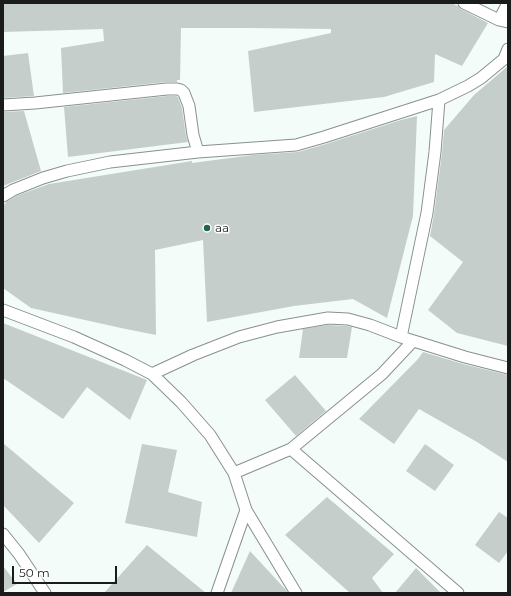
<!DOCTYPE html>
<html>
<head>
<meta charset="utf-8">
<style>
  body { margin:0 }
  #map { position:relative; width:511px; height:596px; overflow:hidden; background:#f4fcf9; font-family:Montserrat,sans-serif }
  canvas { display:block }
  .frame { position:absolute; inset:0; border:4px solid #191c1b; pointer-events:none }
  .scale { position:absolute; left:12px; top:566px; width:105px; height:18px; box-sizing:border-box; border:2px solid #191c1b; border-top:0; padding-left:5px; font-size:12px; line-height:14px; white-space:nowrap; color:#191c1b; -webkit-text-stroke:3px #fff; paint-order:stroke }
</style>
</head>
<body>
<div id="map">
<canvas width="511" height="596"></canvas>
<div class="frame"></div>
<div class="scale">50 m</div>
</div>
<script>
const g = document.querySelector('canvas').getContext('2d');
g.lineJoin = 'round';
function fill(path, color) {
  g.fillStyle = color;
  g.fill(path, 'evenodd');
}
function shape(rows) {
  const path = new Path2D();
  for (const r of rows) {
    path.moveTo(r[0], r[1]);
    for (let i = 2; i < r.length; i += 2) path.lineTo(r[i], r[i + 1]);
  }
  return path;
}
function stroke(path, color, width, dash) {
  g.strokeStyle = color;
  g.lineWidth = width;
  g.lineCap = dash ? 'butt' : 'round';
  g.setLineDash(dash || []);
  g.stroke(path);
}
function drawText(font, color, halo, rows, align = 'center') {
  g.font = font + ' Montserrat,sans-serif';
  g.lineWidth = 3;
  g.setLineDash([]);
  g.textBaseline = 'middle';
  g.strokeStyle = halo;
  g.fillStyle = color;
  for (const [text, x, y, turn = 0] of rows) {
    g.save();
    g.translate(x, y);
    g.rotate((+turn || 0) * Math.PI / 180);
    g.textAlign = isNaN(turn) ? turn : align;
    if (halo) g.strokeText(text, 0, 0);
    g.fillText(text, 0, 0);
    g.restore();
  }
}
const building = shape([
  [3,3,451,3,458,6,461,9,488,23,462,66,435,54,434,82,384,97,254,112,248,51,331,33,331,29,251,28,181,28,180,80,177,80,177,82,166,82,63,93,61,48,104,41,103,29,3,32],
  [28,53,34,96,3,98,3,56],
  [508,66,508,346,457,333,428,310,463,262,430,236,434,214,442,153,444,130,474,95],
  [167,96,176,96,178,97,182,108,186,136,188,142,68,157,64,107],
  [24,111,41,171,3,186,3,112],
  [417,116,413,216,387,318,353,299,294,306,207,322,203,240,155,250,156,335,121,328,31,308,3,288,3,206,7,201,16,196,49,184,192,161,192,163,253,155,298,152,326,144,401,120],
  [3,323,147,380,130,420,87,387,63,419,3,378],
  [328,325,347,326,352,327,347,358,299,358,303,329],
  [423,352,463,364,508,375,508,462,477,442,419,409,394,444,359,419,418,359],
  [295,375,326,411,296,436,265,400],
  [3,443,74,503,39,543,3,505],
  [142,444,177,450,168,492,202,502,197,537,125,523],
  [425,444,454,465,435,491,406,471],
  [327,497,394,554,372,578,383,593,350,593,285,535],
  [499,512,508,518,508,551,499,563,475,545],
  [147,545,206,593,104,593],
  [250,551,286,590,288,593,231,593],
  [3,566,17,584,3,592],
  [416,568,441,593,395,593]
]);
const minor = shape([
  [464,3,499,20,508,22],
  [499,20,508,3],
  [3,105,35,103,167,89,177,89,181,90,184,93,189,106,193,135,198,152],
  [3,196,13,190,43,178,67,171,110,162,198,152,296,145,324,137,439,100,468,86,481,78,504,59,508,49],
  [3,310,74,337,125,360,152,374,181,402,210,435,234,473,246,510,296,593],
  [401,337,427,213,435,152,439,100],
  [152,374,193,355,239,337,277,327,328,318,348,319,370,325,401,337,465,357,508,368],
  [291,449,458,593],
  [234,473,291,449,382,374,413,341],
  [3,534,19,554,45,593],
  [217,593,246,510]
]);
const markers = [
  [207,228,4,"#226453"]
];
const poiNames = [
  ["aa",215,228]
];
fill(building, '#c6cecb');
stroke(minor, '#89908e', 13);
stroke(minor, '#fff', 11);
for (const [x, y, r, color] of markers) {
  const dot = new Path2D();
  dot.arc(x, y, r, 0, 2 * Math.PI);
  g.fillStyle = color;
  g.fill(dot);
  stroke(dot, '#fff', 1.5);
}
drawText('12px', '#191c1b', '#fff', poiNames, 'left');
</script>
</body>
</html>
